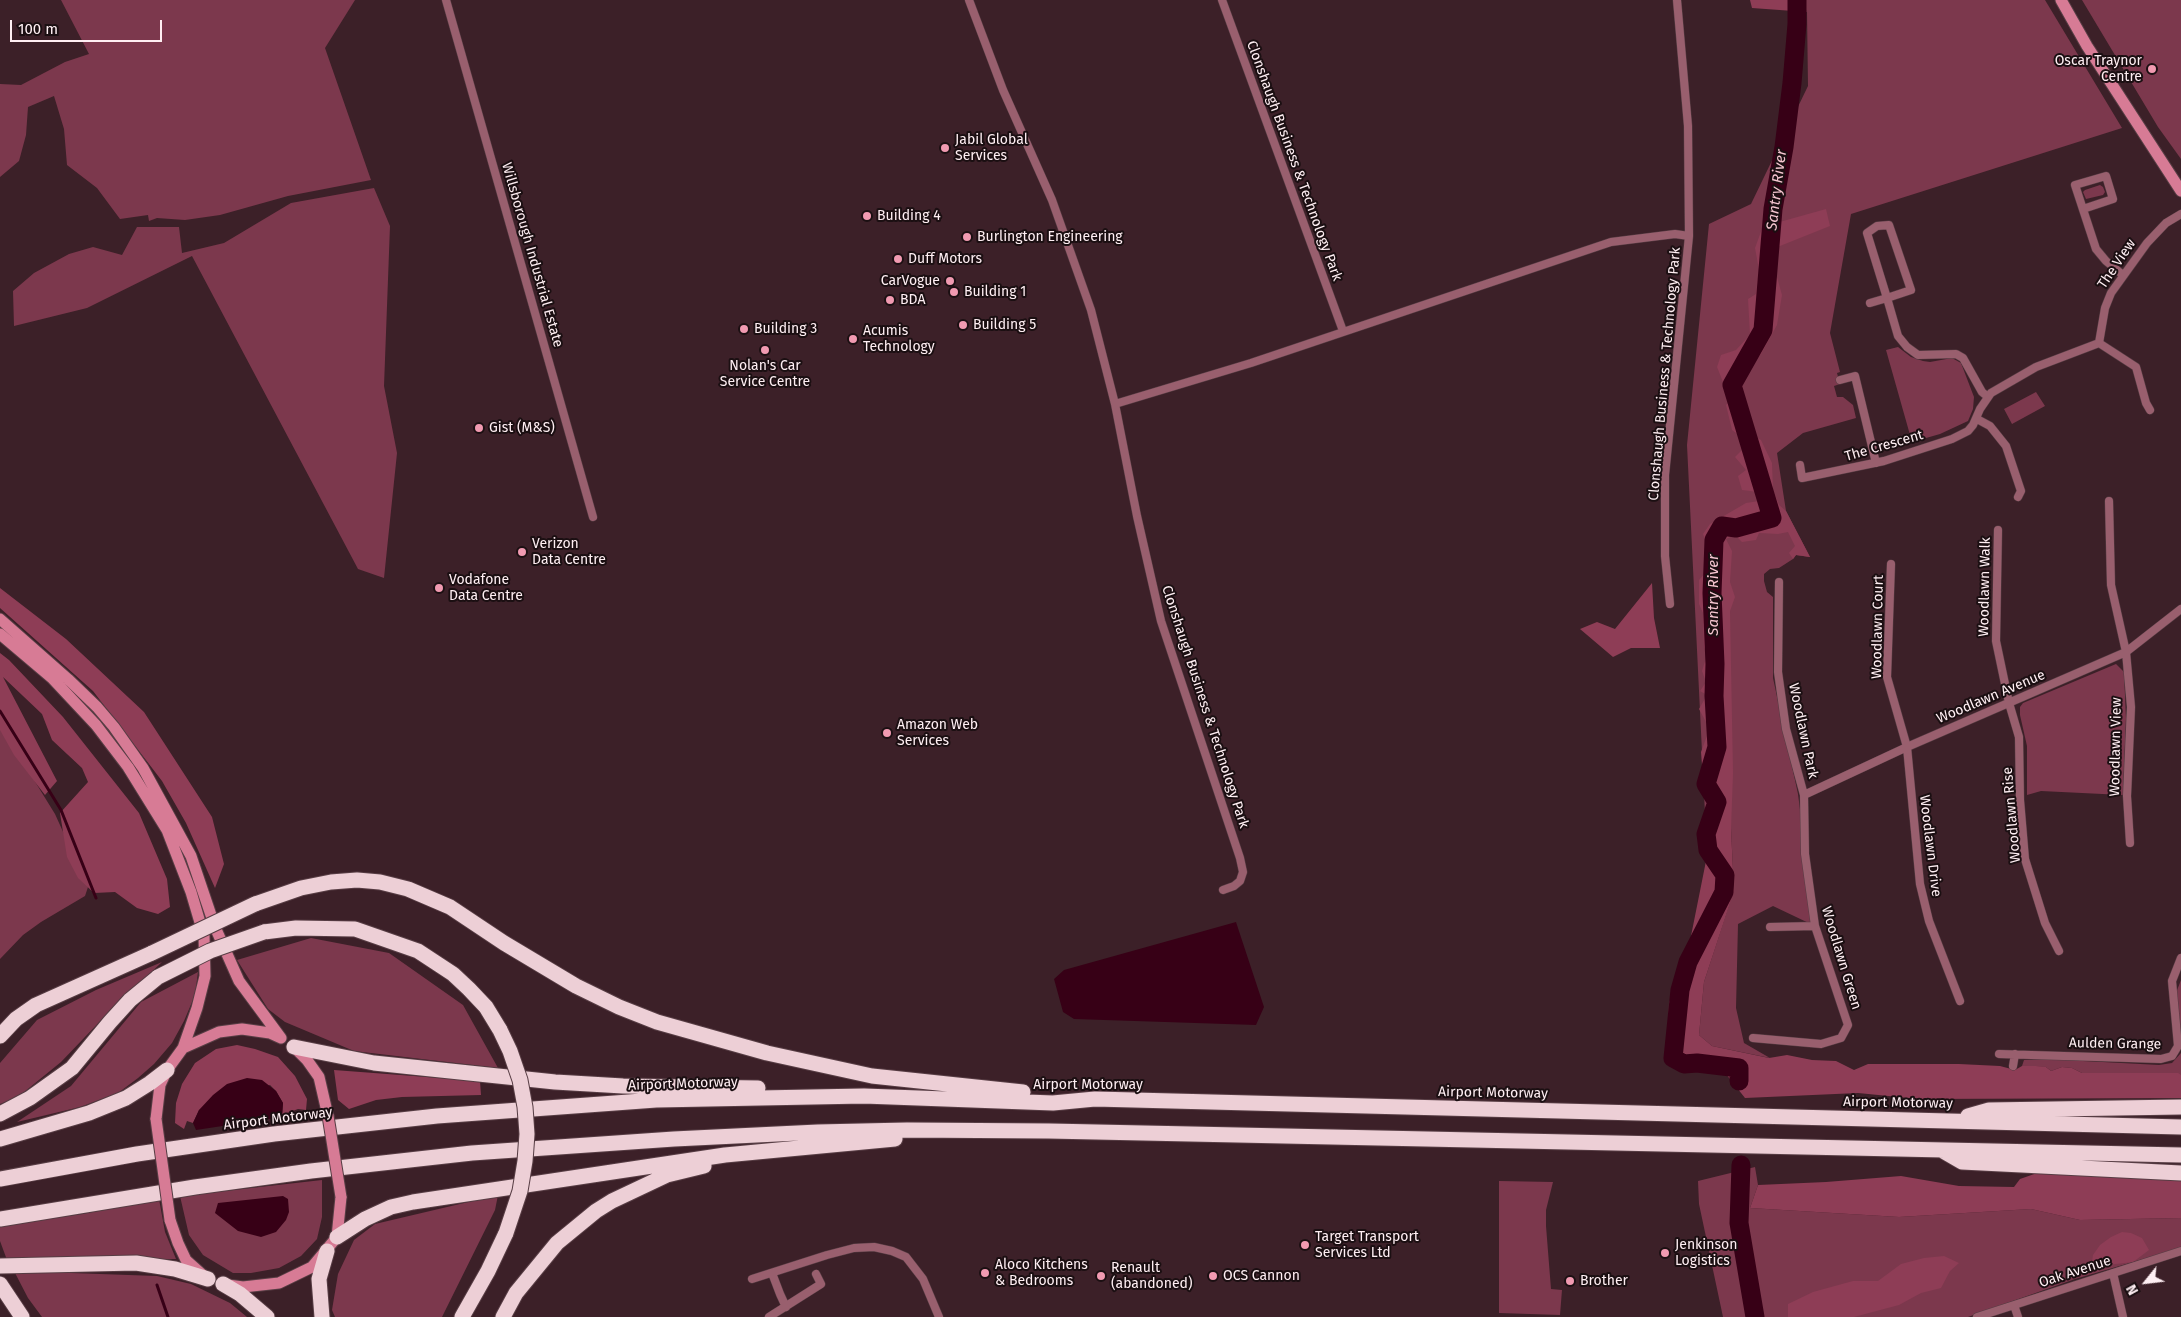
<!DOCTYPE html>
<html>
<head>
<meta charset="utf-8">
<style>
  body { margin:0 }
  #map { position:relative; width:2181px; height:1317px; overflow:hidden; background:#3c2028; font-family:"Fira Sans",sans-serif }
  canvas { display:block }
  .north { position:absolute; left:2121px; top:1257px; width:50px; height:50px; -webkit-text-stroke:4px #1b0f12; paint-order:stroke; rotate:241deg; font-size:14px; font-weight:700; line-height:20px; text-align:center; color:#ffeff3 }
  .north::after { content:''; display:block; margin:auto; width:18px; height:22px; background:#ffeff3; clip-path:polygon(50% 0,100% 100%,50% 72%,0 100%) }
  .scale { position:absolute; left:10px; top:20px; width:152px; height:22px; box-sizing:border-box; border:2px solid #ffeff3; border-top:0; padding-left:6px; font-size:15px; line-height:18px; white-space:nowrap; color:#ffeff3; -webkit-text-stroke:4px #1b0f12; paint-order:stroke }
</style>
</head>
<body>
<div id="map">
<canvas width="2181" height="1317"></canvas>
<div class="north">N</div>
<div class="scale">100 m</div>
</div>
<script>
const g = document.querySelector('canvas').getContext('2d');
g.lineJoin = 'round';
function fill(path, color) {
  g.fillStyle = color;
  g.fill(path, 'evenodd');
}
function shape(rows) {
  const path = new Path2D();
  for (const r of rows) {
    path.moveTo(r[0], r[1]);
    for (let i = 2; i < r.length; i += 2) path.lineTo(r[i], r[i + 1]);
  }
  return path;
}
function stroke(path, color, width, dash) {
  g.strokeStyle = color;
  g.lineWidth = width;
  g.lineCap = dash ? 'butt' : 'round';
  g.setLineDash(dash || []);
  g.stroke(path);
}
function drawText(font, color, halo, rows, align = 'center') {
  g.font = font + ' "Fira Sans",sans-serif';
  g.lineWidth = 4;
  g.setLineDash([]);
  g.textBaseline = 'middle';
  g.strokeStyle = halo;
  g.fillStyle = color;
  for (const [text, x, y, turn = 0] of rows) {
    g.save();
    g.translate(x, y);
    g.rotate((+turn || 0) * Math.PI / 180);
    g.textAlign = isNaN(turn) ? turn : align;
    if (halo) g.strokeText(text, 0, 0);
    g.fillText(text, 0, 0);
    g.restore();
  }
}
const green = shape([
  [61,0,355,0,325,48,371,180,288,196,220,215,185,220,157,218,149,221,148,215,120,219,97,188,67,165,64,129,54,96,28,107,26,135,19,161,0,177,0,84,21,85,65,62,89,54],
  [1800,0,2045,0,2122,128,1851,214,1830,333,1840,372,1837,373,1840,384,1834,386,1837,397,1843,397,1853,405,1856,418,1803,433,1777,453,1786,511,1810,557,1796,555,1793,559,1779,568,1770,569,1764,574,1764,581,1767,592,1773,597,1773,678,1798,794,1815,926,1773,906,1738,924,1736,1008,1744,1043,1770,1058,1712,1046,1699,1035,1704,982,1734,890,1731,829,1706,834,1687,445,1709,224,1751,204,1808,86,1807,12],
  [2082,0,2181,0,2181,159,2158,127],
  [2100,185,2103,187,2105,192,2103,195,2086,199,2083,192,2085,190],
  [374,188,390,226,384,386,397,453,384,578,358,569,192,256,87,308,14,326,13,291,34,273,69,254,93,247,122,255,137,227,179,227,182,253,224,243,291,203],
  [1898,347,1911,357,1923,361,1930,362,1952,358,1961,363,1974,397,1973,409,1968,421,1940,434,1912,442,1886,350],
  [2036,392,2045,406,2012,424,2004,409],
  [2116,664,2124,672,2126,719,2123,795,2041,791,2027,795,2027,746,2020,715,2020,707,2023,703],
  [0,725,55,814,88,887,85,896,41,922,23,935,0,959],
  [311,938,389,953,463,1005,498,1068,354,1051,285,1022,268,1009,237,960],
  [162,962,107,1014,61,1062,18,1097,0,1104,0,1063,37,1020,96,990],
  [198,972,195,995,184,1021,172,1043,154,1064,138,1078,118,1093,80,1107,17,1122,71,1086,141,1002],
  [2181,980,2181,1034,2176,993],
  [2181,1053,2181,1075,2082,1073,2072,1068,2062,1067,2051,1071,2046,1067,2022,1066,2024,1060,2046,1059,2159,1065,2172,1063],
  [1755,1167,1758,1185,1750,1208,1899,1217,2031,1209,2080,1220,2181,1218,2181,1248,2075,1279,1968,1317,1723,1317,1699,1204,1698,1181],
  [322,1180,322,1217,317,1239,301,1256,279,1268,251,1273,233,1273,203,1255,189,1235,180,1196],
  [1499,1181,1553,1182,1546,1210,1546,1226,1551,1289,1562,1290,1560,1315,1499,1313],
  [498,1195,495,1210,442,1317,335,1317,332,1310,338,1274,354,1240,375,1224],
  [159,1199,165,1232,176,1259,7,1260,0,1241,0,1225,82,1214],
  [14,1271,157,1276,191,1284,230,1303,247,1317,42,1317,28,1298]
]);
const forest = shape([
  [1750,0,1798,0,1807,12,1752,8],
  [1826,209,1830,226,1775,248,1772,259,1782,295,1777,325,1761,354,1741,379,1752,435,1761,440,1772,463,1773,490,1779,505,1786,511,1810,557,1796,555,1793,559,1789,553,1795,546,1788,532,1778,534,1759,533,1756,540,1742,542,1735,535,1726,539,1732,551,1730,582,1735,597,1730,611,1733,773,1731,829,1734,891,1704,982,1699,1035,1712,1046,1769,1058,1787,1055,1812,1060,1836,1061,1854,1070,1868,1064,1959,1064,2000,1066,2015,1070,2022,1066,2036,1066,2046,1067,2051,1071,2062,1067,2072,1068,2082,1073,2178,1073,2181,1075,2181,1098,1919,1099,1858,1093,1745,1098,1726,1074,1679,1070,1681,1055,1668,1033,1669,1003,1690,941,1708,851,1705,773,1702,765,1701,752,1708,733,1706,722,1699,709,1707,695,1700,691,1706,682,1702,671,1707,655,1704,647,1703,613,1699,604,1699,580,1708,570,1710,553,1703,534,1710,524,1746,503,1759,501,1758,492,1742,490,1738,476,1746,470,1735,457,1746,446,1739,435,1732,430,1726,405,1731,400,1731,396,1727,392,1717,367,1721,355,1736,350,1750,335,1748,299,1756,294,1759,270,1755,248,1767,215,1776,223],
  [1652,583,1654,618,1660,648,1631,648,1613,657,1580,629,1597,622,1615,629],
  [0,588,66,639,144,712,212,817,224,864,215,888,186,823,162,781,93,691,0,608],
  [0,653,9,660,63,717,139,813,167,879,170,907,158,914,137,908,115,892,94,893,78,878,67,857,60,813,88,782,82,768,52,740,42,714,3,677,57,781,45,795,14,755,0,730],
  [237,1045,255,1049,278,1057,295,1076,307,1099,306,1110,298,1109,282,1115,283,1103,276,1091,270,1085,199,1110,193,1123,187,1121,184,1129,175,1123,176,1103,182,1084,195,1063,216,1049],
  [334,1070,480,1081,481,1095,402,1097,376,1100,349,1109,338,1100],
  [2040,1172,2181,1178,2181,1218,2080,1220,2031,1209,1899,1217,1750,1208,1758,1185,1826,1182,1901,1176,1959,1186,2014,1187,2020,1179],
  [2122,1232,2131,1233,2142,1238,2149,1250,2133,1262,2107,1265,2092,1262,2093,1255,2100,1245,2111,1237],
  [1944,1256,1959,1263,1950,1271,1941,1288,1921,1293,1899,1305,1854,1317,1788,1317,1788,1304,1813,1292,1853,1281,1878,1281,1901,1264,1924,1258]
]);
const water = shape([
  [1236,922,1264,1007,1256,1025,1074,1019,1063,1012,1054,979,1064,970],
  [247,1078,262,1080,276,1091,283,1103,282,1117,196,1130,193,1123,199,1110,213,1095,227,1084],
  [283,1196,288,1199,289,1212,286,1220,276,1232,261,1237,238,1231,215,1213,218,1203]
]);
const stream = shape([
  [0,711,61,810,96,898],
  [157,1285,168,1317]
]);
const river = shape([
  [1739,1081,1739,1068,1697,1063,1684,1064,1673,1058,1680,990,1688,962,1724,892,1725,875,1708,850,1706,834,1717,802,1706,784,1717,747,1714,696,1715,664,1712,593,1714,540,1722,526,1736,528,1772,518,1732,385,1763,330,1773,209,1784,147,1792,83,1797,24,1797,0],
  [1741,1165,1739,1223,1755,1317]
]);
const street = shape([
  [446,0,593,517],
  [969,0,1003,90,1052,200,1091,310,1115,404,1137,516,1161,621,1240,858,1243,872,1240,881,1234,886,1223,890],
  [1222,0,1343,331],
  [2083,209,2113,199,2106,176,2075,185,2096,249,2106,261,2123,275],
  [1870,303,1887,298,1911,290,1889,225,1877,226,1867,233,1887,298,1898,336,1907,347,1918,355,1956,354,1963,358,1982,392,1988,397],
  [1840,380,1855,376,1876,463],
  [1115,404,1251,363,1611,242,1675,234,1689,236],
  [2150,410,2146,403,2136,367,2099,343,2105,308,2111,293,2147,243,2166,223,2181,214],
  [1977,419,1990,426,2006,446,2021,491,2018,497],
  [1800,465,1802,478,1884,461,1952,439,1968,431,1973,425,1980,409,1991,393,2036,367,2099,343],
  [2109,501,2111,585,2126,652,2131,707,2127,796,2130,843],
  [1998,530,1996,641,2009,703,2019,737,2020,800,2025,859,2045,923,2059,951],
  [1891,564,1887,677,1907,747,1920,884,1929,921,1960,1001],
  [1670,604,1665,556,1665,475,1689,236,1688,126,1677,0],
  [1804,795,1907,747,2126,652,2181,609],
  [1770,927,1815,926],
  [1753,1038,1821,1044,1841,1038,1848,1025,1815,926,1805,854,1804,795,1786,729,1778,672,1779,582],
  [1999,1054,2161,1059,2172,1056,2178,1046,2172,981,2181,958],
  [2013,1066,2015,1054],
  [772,1273,780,1294,786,1307],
  [2113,1273,2123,1317],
  [752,1279,827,1255,854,1248,874,1247,892,1251,906,1257,923,1279,939,1317],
  [2014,1305,2018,1317],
  [769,1317,821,1284,816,1274],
  [1977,1317,2181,1251]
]);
const secondary = shape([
  [2061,0,2087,46,2181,191],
  [0,619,68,679,97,707,114,727,143,768,191,856,215,927,239,981,281,1038],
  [0,634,52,678,96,725,128,767,167,830,191,892,204,936,205,976,197,1008,183,1048],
  [294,1047,307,1060,319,1077,328,1116],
  [156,1119,160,1085,167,1070,183,1048,219,1032,242,1029,270,1033,281,1038],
  [170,1220,178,1243,186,1260,204,1276],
  [228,1285,243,1287,279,1283,312,1267,337,1237,341,1197]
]);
const highway = shape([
  [255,904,301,888,331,882,357,880,380,882,408,889,450,907,504,943,576,986,619,1007,657,1022,767,1053,872,1076,1023,1092],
  [264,932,296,928,355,929,418,951,453,974,469,989,486,1007,500,1030],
  [0,1036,16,1019,36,1005,152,953],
  [294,1047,374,1063,555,1082,623,1086,758,1088],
  [0,1114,30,1098,72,1068,110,1022,130,1000,158,977],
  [1968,1116,1989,1110,2181,1107],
  [0,1139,89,1113,126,1098,150,1083,167,1070],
  [1943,1151,1962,1162,2181,1173],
  [0,1179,137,1154,274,1134,437,1116,656,1100,864,1096,1053,1103,1095,1099,2181,1127],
  [0,1219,195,1187,311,1171,472,1153,674,1139,818,1132,907,1130,1049,1131,2181,1155],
  [337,1237,365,1219,391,1207,413,1202,725,1155,895,1139],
  [0,1266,136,1263,175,1269,208,1279],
  [0,1284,22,1317],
  [223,1284,240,1294,267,1317],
  [322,1317,319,1279,327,1251],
  [462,1317,488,1271,506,1233],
  [503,1317,516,1293,557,1243,596,1211,612,1201,667,1175,704,1166]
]);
const secondaryBridge = shape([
  [328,1116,341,1197],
  [156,1119,170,1220]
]);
const highwayBridge = shape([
  [152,953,255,904],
  [158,977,210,951,264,932],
  [500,1030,510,1051,520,1080,525,1107,527,1134,525,1161,520,1191,506,1233]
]);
const markers = [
  [2152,69,5,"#f19ab1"],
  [945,148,5,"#f19ab1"],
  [867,216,5,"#f19ab1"],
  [967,237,5,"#f19ab1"],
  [898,259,5,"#f19ab1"],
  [950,281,5,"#f19ab1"],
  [954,292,5,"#f19ab1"],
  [890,300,5,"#f19ab1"],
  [963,325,5,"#f19ab1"],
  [744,329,5,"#f19ab1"],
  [853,339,5,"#f19ab1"],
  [765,350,5,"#f19ab1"],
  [479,428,5,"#f19ab1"],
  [522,552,5,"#f19ab1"],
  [439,588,5,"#f19ab1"],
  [887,733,5,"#f19ab1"],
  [1305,1245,5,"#f19ab1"],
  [1665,1253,5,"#f19ab1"],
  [985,1273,5,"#f19ab1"],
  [1101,1276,5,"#f19ab1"],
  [1213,1276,5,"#f19ab1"],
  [1570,1281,5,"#f19ab1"]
];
const poiNames = [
  ["Oscar Traynor",2142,61,"right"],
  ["Centre",2142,77,"right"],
  ["Jabil Global",955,140],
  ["Services",955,156],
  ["Building 4",877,216],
  ["Burlington Engineering",977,237],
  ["Duff Motors",908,259],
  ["CarVogue",940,281,"right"],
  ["Building 1",964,292],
  ["BDA",900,300],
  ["Building 5",973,325],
  ["Building 3",754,329],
  ["Acumis",863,331],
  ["Technology",863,347],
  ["Nolan's Car",765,366,"center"],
  ["Service Centre",765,382,"center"],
  ["Gist (M&S)",489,428],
  ["Verizon",532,544],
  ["Data Centre",532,560],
  ["Vodafone",449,580],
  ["Data Centre",449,596],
  ["Amazon Web",897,725],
  ["Services",897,741],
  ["Target Transport",1315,1237],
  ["Services Ltd",1315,1253],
  ["Jenkinson",1675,1245],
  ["Logistics",1675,1261],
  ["Aloco Kitchens",995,1265],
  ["& Bedrooms",995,1281],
  ["Renault",1111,1268],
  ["(abandoned)",1111,1284],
  ["OCS Cannon",1223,1276],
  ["Brother",1580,1281]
];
const streetNames = [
  ["Clonshaugh Business & Technology Park",1294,161,70],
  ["Willsborough Industrial Estate",532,255,74],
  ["The View",2117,264,-56],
  ["Clonshaugh Business & Technology Park",1665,374,-85],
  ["The Crescent",1884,446,-16],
  ["Woodlawn Walk",1985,587,-89],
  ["Woodlawn Court",1878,627,-89],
  ["Woodlawn Avenue",1991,697,-23],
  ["Clonshaugh Business & Technology Park",1205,707,72],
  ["Woodlawn Park",1803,731,78],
  ["Woodlawn View",2116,747,-89],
  ["Woodlawn Rise",2012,815,-95],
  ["Woodlawn Drive",1930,846,83],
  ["Woodlawn Green",1841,958,73],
  ["Aulden Grange",2115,1044,1],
  ["Airport Motorway",683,1084,-2],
  ["Airport Motorway",1088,1085],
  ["Airport Motorway",1493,1093,1],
  ["Airport Motorway",1898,1103,1],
  ["Airport Motorway",278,1119,-7],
  ["Oak Avenue",2075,1272,-18]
];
const waterNames = [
  ["Santry River",1777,190,-83],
  ["Santry River",1714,595,-90]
];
fill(green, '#7c384d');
fill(forest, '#8e3d56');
fill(water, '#370016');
stroke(stream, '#370016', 3);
stroke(river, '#370016', 19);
stroke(street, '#573d44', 9);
stroke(secondary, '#573d44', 13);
stroke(highway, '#573d44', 17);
stroke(street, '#995f6e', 8);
stroke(secondary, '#d77b95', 11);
stroke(highway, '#edcfd6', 15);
stroke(secondaryBridge, '#573d44', 13, []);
stroke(highwayBridge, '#573d44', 17, []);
stroke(secondaryBridge, '#d77b95', 11);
stroke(highwayBridge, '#edcfd6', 15);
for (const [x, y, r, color] of markers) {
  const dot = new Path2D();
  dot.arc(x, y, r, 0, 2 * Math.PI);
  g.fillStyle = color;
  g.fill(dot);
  stroke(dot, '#1b0f12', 2);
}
drawText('14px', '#ffeff3', '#1b0f12', poiNames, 'left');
drawText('14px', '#ffeff3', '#1b0f12', streetNames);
drawText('italic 15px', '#f6c6d1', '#1b0f12', waterNames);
</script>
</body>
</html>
